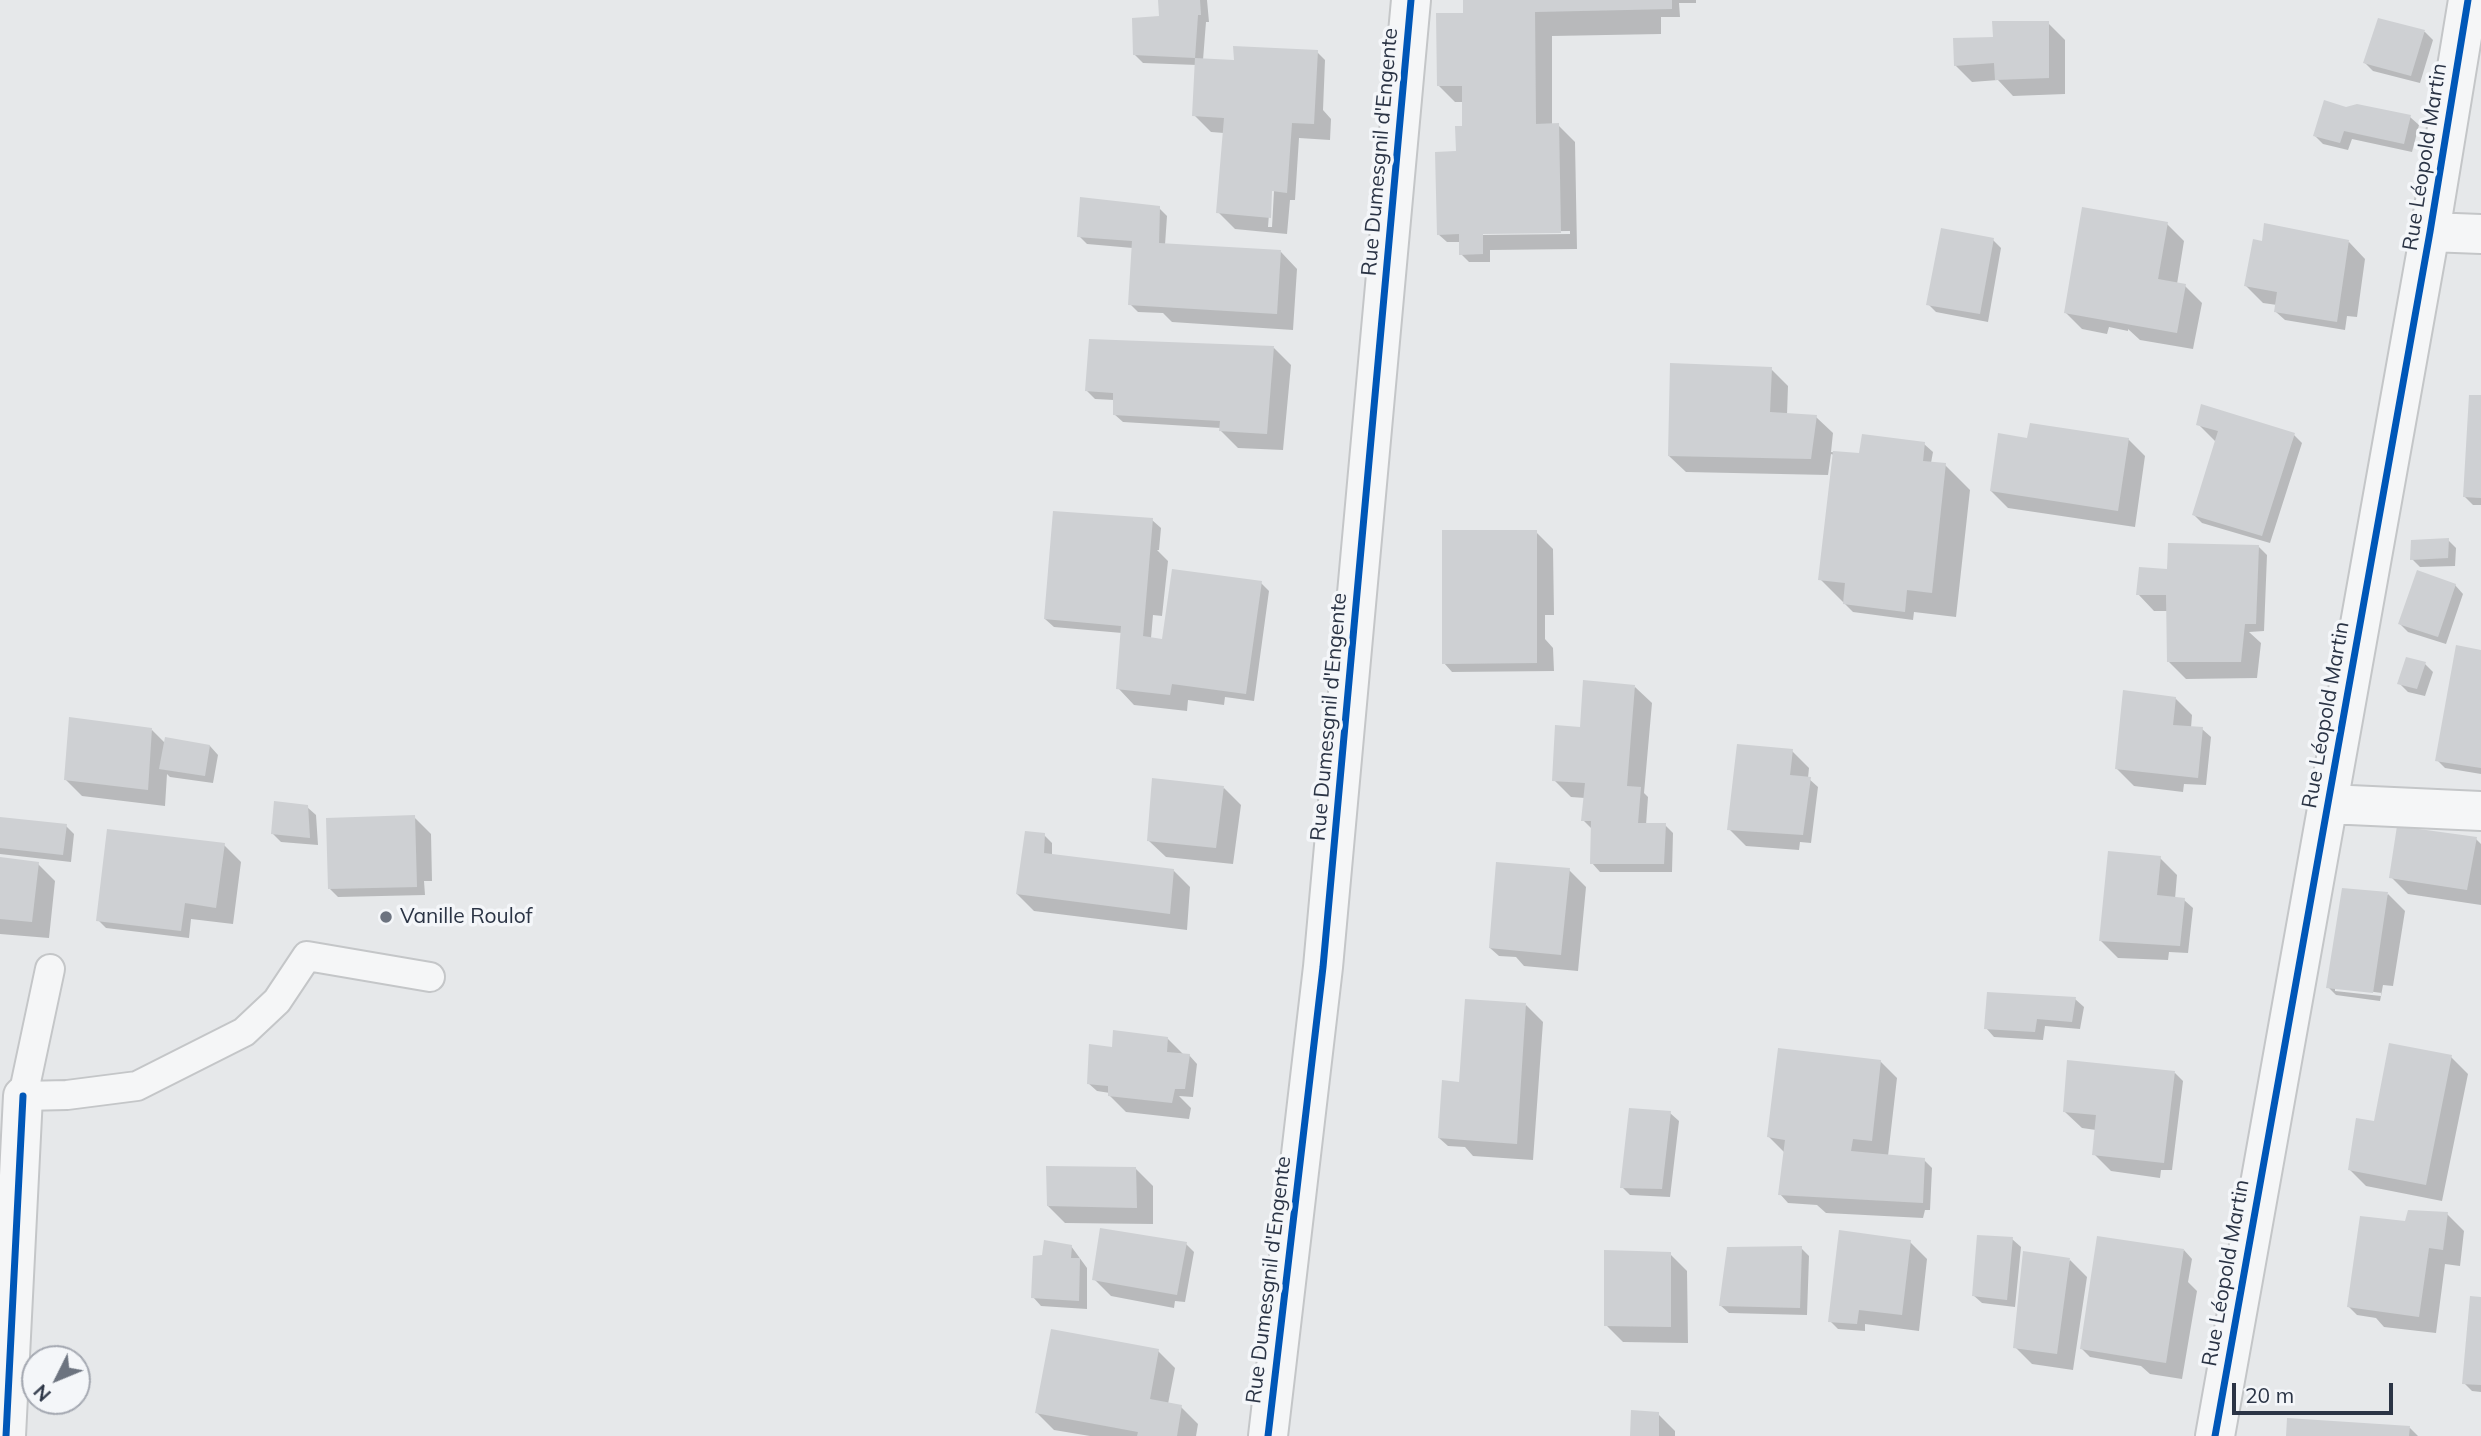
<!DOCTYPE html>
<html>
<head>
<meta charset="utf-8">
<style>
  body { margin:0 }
  #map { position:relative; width:2481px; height:1436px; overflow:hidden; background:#e6e8ea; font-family:Mulish,sans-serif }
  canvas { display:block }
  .north { position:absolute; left:21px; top:1345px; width:70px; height:70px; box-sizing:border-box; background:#f4f6f9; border:2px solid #a4a8b1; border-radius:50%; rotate:227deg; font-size:19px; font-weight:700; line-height:28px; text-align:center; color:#2b3445 }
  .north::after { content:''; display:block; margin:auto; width:24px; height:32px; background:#6c737f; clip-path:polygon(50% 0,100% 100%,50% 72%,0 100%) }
  .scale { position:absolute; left:2232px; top:1383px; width:161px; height:32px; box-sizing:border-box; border:4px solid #2b3445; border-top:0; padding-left:9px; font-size:21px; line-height:24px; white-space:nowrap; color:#2b3445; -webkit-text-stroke:5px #f4f6f9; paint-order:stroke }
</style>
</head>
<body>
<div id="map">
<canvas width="2481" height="1436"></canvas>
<div class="north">N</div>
<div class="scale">20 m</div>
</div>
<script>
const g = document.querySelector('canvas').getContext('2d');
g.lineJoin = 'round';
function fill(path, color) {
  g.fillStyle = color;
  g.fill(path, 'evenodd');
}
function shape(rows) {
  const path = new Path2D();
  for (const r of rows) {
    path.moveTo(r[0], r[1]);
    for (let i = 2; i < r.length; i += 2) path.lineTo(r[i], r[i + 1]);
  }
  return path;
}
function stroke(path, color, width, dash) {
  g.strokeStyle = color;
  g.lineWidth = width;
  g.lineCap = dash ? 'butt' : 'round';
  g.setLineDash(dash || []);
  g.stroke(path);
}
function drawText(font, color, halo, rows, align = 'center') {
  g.font = font + ' Mulish,sans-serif';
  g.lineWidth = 7;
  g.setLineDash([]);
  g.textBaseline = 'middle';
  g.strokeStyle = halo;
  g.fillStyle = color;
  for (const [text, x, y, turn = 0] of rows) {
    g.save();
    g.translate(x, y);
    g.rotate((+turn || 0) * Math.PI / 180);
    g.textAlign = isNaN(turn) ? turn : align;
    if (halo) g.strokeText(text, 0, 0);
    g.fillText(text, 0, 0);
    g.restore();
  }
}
const shadow = shape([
  [1160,0,1207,0,1209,22,1206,22,1203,60,1236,62,1317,52,1325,60,1323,110,1331,119,1330,140,1299,138,1295,200,1290,200,1287,234,1235,229,1218,212,1224,133,1211,132,1194,115,1197,65,1143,63,1135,55,1161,18],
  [1271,188,1274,191,1272,227,1268,227],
  [1465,0,1696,0,1696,3,1679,3,1680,17,1661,17,1661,34,1552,36,1552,125,1558,125,1575,142,1577,249,1490,250,1490,262,1469,262,1461,254,1461,242,1447,242,1438,234,1464,127,1464,102,1455,102,1438,85,1465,14],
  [1570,231,1570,234,1482,235,1479,232],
  [2379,20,2425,32,2433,40,2420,83,2373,71,2365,63],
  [2048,23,2065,40,2065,94,2013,96,1998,80,1972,82,1955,65,1995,38],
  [2346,108,2410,117,2419,125,2412,152,2352,139,2348,150,2323,144,2315,136],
  [1159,208,1167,216,1165,245,1281,252,1297,269,1293,330,1172,322,1163,313,1138,312,1130,304,1133,248,1087,244,1079,236],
  [2167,224,2184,241,2177,284,2185,286,2202,303,2193,349,2140,340,2128,329,2128,331,2109,327,2107,334,2082,329,2065,312],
  [1993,240,2001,248,1988,322,1936,312,1928,304],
  [2349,242,2365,259,2357,317,2347,316,2345,330,2285,320,2276,312,2277,305,2263,303,2246,286],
  [1274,348,1291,365,1283,450,1238,448,1221,431,1221,428,1123,422,1114,414,1114,400,1095,399,1087,391],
  [1771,369,1788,386,1787,415,1816,417,1833,433,1831,452,1864,456,1924,444,1933,452,1931,463,1945,465,1970,490,1956,617,1914,612,1913,620,1853,612,1820,579,1834,455,1831,454,1828,475,1686,472,1669,456],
  [2481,397,2481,505,2473,505,2465,497],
  [2198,424,2294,435,2302,443,2270,543,2202,523,2194,515,2216,442],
  [2128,439,2145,456,2135,527,2008,508,1991,491,2029,440],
  [1152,520,1161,528,1159,550,1157,550,1168,561,1162,616,1153,615,1151,638,1164,641,1261,583,1269,591,1254,701,1225,697,1224,705,1188,700,1187,711,1134,705,1118,688,1122,633,1054,627,1045,619],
  [1536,532,1553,549,1554,615,1545,615,1545,639,1553,648,1554,671,1452,672,1444,663],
  [2448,540,2456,548,2455,566,2420,567,2412,559],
  [2258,546,2267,555,2264,631,2249,632,2261,643,2257,678,2186,679,2169,662,2168,611,2154,611,2138,594,2169,571],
  [2455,585,2463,594,2446,644,2408,632,2400,624],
  [2481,651,2481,774,2445,768,2437,760],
  [2425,664,2433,672,2425,696,2408,692,2399,683],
  [1635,687,1652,703,1644,793,1648,797,1646,825,1665,825,1673,833,1672,872,1600,872,1592,863,1591,828,1583,820,1585,798,1571,797,1554,780],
  [2175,698,2192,715,2191,728,2202,729,2211,737,2206,785,2184,784,2183,792,2134,786,2117,769],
  [152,730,166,744,210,746,218,755,213,783,170,777,167,774,165,806,82,796,65,779],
  [1792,751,1809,768,1808,778,1818,787,1811,843,1800,842,1799,850,1746,846,1729,829],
  [1224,788,1241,805,1233,864,1166,857,1149,841],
  [307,807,316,815,318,845,281,842,273,834],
  [414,817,431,834,432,881,424,881,425,895,338,897,330,889],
  [0,819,66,826,74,834,71,862,0,854],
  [1044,835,1052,843,1052,856,1173,870,1190,887,1187,930,1034,911,1017,894],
  [2476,839,2481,844,2481,905,2408,894,2391,877],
  [224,845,241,862,233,924,191,919,189,938,106,928,98,920],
  [2160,858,2177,875,2175,899,2184,900,2193,908,2188,953,2169,952,2168,960,2118,958,2101,941],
  [0,859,38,864,55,881,49,938,0,934],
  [1569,870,1586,887,1578,971,1524,966,1516,957,1499,956,1490,948],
  [2388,894,2405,911,2393,986,2383,985,2380,1001,2336,995,2328,987],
  [2335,987,2382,993,2381,996,2335,991],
  [2075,999,2084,1007,2080,1029,2045,1026,2043,1040,1994,1037,1986,1028],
  [1526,1005,1543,1022,1533,1160,1473,1156,1465,1147,1448,1146,1439,1138],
  [1167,1038,1184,1055,1189,1055,1197,1064,1193,1097,1179,1096,1191,1108,1189,1119,1126,1112,1109,1095,1110,1093,1097,1091,1088,1083],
  [2451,1057,2468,1074,2442,1201,2366,1186,2349,1169,2375,1123],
  [1880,1061,1897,1078,1888,1156,1924,1160,1932,1168,1930,1210,1925,1210,1923,1218,1826,1213,1817,1205,1788,1203,1780,1194,1785,1153,1769,1137],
  [2175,1073,2183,1081,2172,1170,2161,1170,2160,1178,2111,1171,2094,1154,2096,1130,2082,1128,2065,1112],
  [1670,1113,1679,1121,1670,1197,1630,1195,1622,1187],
  [1136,1169,1153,1186,1153,1224,1065,1223,1048,1206],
  [2447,1214,2464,1231,2460,1266,2445,1264,2436,1333,2384,1327,2376,1318,2357,1315,2349,1307],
  [2012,1239,2021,1247,2015,1307,1982,1303,1973,1295],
  [1910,1242,1927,1259,1919,1331,1865,1324,1865,1331,1838,1329,1830,1321],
  [1186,1244,1194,1252,1185,1302,1175,1301,1174,1308,1111,1296,1094,1279],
  [1071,1246,1087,1268,1087,1309,1041,1306,1033,1297],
  [1801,1248,1809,1256,1807,1315,1729,1313,1720,1305],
  [2184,1250,2192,1259,2188,1282,2197,1291,2182,1379,2150,1374,2141,1366,2090,1357,2082,1349],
  [1670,1254,1687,1271,1688,1343,1623,1342,1606,1325],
  [2070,1260,2087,1277,2073,1370,2032,1364,2015,1347],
  [2481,1299,2481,1392,2472,1391,2464,1383],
  [1158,1351,1175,1368,1168,1404,1181,1407,1198,1424,1196,1436,1090,1436,1054,1430,1037,1413],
  [1658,1414,1675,1431,1675,1436,1632,1436],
  [2410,1428,2418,1436,2288,1436]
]);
const building = shape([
  [1158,0,1200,0,1201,15,1198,15,1195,58,1133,55,1132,18,1159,16],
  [1463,0,1672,0,1672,9,1535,12,1536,124,1559,123,1561,233,1483,234,1483,254,1459,255,1459,234,1437,235,1435,152,1456,151,1455,126,1462,126,1462,86,1437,86,1436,13,1463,13],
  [2378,18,2425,30,2411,76,2363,63],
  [1992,21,2049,21,2049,78,1995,80,1994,63,1954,66,1953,38,1993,37],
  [1233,46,1318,50,1314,124,1292,123,1287,193,1272,191,1271,218,1216,213,1224,118,1192,116,1195,58,1234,60],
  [2324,100,2346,107,2357,104,2411,115,2404,144,2344,131,2340,143,2313,136],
  [1080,197,1160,206,1159,243,1281,250,1277,314,1128,305,1132,241,1077,237],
  [2082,207,2168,222,2158,279,2186,284,2177,333,2064,313],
  [2264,223,2349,240,2337,322,2274,312,2277,292,2244,286,2253,239,2262,241],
  [1941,228,1994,238,1980,314,1926,305],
  [1089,339,1274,346,1267,434,1219,431,1220,421,1113,415,1113,393,1085,391],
  [1670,363,1772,367,1770,412,1817,415,1811,459,1668,456],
  [2469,395,2481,395,2481,498,2463,497],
  [2201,404,2295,433,2262,536,2192,515,2218,431,2196,425],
  [2030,423,2129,438,2118,511,1990,491,1998,433,2027,438],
  [1862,434,1925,442,1923,461,1946,463,1932,593,1907,590,1905,612,1843,604,1845,583,1818,580,1833,451,1859,453],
  [1053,511,1153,518,1143,636,1162,639,1172,569,1262,581,1246,694,1172,684,1170,695,1116,689,1121,626,1044,619],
  [1442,530,1537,530,1537,663,1442,664],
  [2449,538,2448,558,2410,560,2411,540],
  [2168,543,2259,545,2256,624,2245,624,2241,662,2167,662,2166,595,2136,595,2139,567,2167,569],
  [2417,570,2456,584,2438,637,2398,624],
  [2456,645,2481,650,2481,768,2435,761],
  [2406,657,2426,662,2417,689,2397,684],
  [1583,680,1635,685,1627,786,1641,787,1638,823,1666,823,1664,864,1590,864,1591,821,1581,821,1585,783,1552,781,1555,725,1580,727],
  [2123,690,2176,697,2173,725,2203,727,2198,778,2115,769],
  [69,717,152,728,148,790,64,780],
  [165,737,210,745,205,776,159,769],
  [1737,744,1793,749,1790,775,1811,777,1803,835,1727,830],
  [1152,778,1224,786,1216,848,1147,841],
  [274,801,308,805,310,838,271,834],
  [415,815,417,887,328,889,326,818],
  [0,817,67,824,63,855,0,848],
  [2397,826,2477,837,2467,890,2389,878],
  [107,829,225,843,216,908,185,903,181,931,96,921],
  [1025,831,1045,833,1044,853,1174,869,1170,914,1016,894],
  [2108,851,2161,856,2157,895,2185,898,2180,946,2099,941],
  [0,857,39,862,32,922,0,919],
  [1496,862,1570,868,1561,955,1489,948],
  [2342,888,2388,892,2373,993,2326,988],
  [1987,992,2076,997,2072,1022,2037,1019,2035,1032,1984,1029],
  [1465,999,1526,1003,1517,1144,1438,1138,1442,1080,1459,1082],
  [1113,1030,1168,1037,1167,1052,1190,1054,1185,1089,1175,1089,1172,1103,1108,1096,1108,1086,1087,1084,1089,1044,1112,1047],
  [2389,1043,2452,1055,2426,1185,2348,1170,2356,1118,2374,1121],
  [1778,1048,1881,1060,1872,1141,1853,1139,1851,1151,1925,1158,1923,1203,1778,1195,1785,1140,1767,1137],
  [2067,1060,2175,1071,2164,1163,2092,1155,2096,1115,2063,1112],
  [1629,1108,1671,1111,1662,1189,1620,1188],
  [1046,1166,1136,1167,1137,1208,1047,1206],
  [2408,1210,2448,1212,2443,1250,2429,1248,2419,1317,2347,1307,2360,1216,2405,1221],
  [1100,1228,1187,1242,1177,1295,1092,1280],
  [1839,1230,1911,1240,1902,1315,1859,1310,1857,1324,1828,1322],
  [1977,1235,2013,1237,2007,1300,1972,1296],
  [2097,1236,2184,1249,2166,1363,2080,1349],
  [1044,1240,1072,1245,1071,1258,1080,1258,1079,1301,1031,1298,1033,1256,1042,1255],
  [1802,1246,1800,1308,1719,1306,1727,1247],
  [1604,1250,1671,1252,1671,1327,1604,1326],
  [2023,1251,2070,1258,2057,1354,2013,1348],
  [2470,1296,2481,1297,2481,1385,2462,1384],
  [1051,1329,1159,1349,1150,1399,1182,1405,1177,1436,1137,1436,1138,1432,1035,1413],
  [1631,1410,1659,1412,1659,1436,1630,1436],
  [2287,1418,2410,1426,2409,1436,2286,1436]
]);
const service = shape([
  [50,969,23,1096,67,1095,137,1086,244,1032,277,1001,307,956,430,977]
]);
const minor = shape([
  [2430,232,2481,234],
  [2328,804,2481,811],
  [6,1436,23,1096],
  [1268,1436,1323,967,1411,0],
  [2215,1436,2430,232,2468,0]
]);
const cycleway = shape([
  [6,1436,23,1096],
  [1268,1436,1323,967,1411,0],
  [2215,1436,2430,232,2468,0]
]);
const markers = [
  [386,917,7,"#6c737f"]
];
const streetNames = [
  ["Rue Dumesgnil d'Engente",1380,152,-85],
  ["Rue Léopold Martin",2425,157,-81],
  ["Rue Léopold Martin",2326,715,-80],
  ["Rue Dumesgnil d'Engente",1329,717,-85],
  ["Rue Léopold Martin",2226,1273,-80],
  ["Rue Dumesgnil d'Engente",1269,1280,-83]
];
const poiNames = [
  ["Vanille Roulof",400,917]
];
fill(shadow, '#0003');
fill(building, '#ced0d3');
stroke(service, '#c4c6c8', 32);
stroke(minor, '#c4c6c8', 42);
stroke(service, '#f5f6f7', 28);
stroke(minor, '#f5f6f7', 38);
stroke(cycleway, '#0057b8', 7);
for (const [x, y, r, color] of markers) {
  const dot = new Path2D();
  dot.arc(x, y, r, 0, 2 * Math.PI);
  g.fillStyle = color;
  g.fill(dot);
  stroke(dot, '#f4f6f9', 2.5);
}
drawText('21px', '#2b3445', '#f4f6f9', streetNames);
drawText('21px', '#2b3445', '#f4f6f9', poiNames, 'left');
</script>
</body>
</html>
